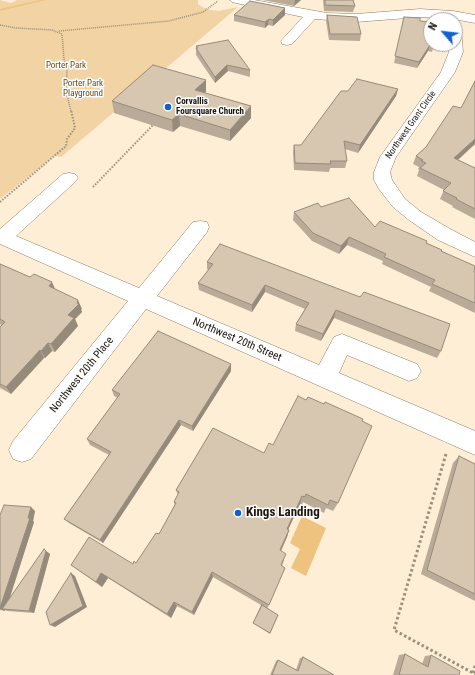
<!DOCTYPE html>
<html>
<head>
<meta charset="utf-8">
<style>
  body { margin:0 }
  #map { position:relative; width:475px; height:675px; overflow:hidden; background:#feeed5; font-family:"Roboto Condensed",sans-serif }
  canvas { display:block }
  .north { position:absolute; left:423px; top:12px; width:40px; height:40px; box-sizing:border-box; background:#fff; border:1px solid #a4a19e; border-radius:50%; rotate:298deg; font-size:11px; font-weight:700; line-height:16px; text-align:center; color:#1b150d }
  .north::after { content:''; display:block; margin:auto; width:14px; height:18px; background:#1361cb; clip-path:polygon(50% 0,100% 100%,50% 72%,0 100%) }
</style>
</head>
<body>
<div id="map">
<canvas width="475" height="675"></canvas>
<div class="north">N</div>
</div>
<script>
const g = document.querySelector('canvas').getContext('2d');
g.lineJoin = 'round';
function fill(path, color) {
  g.fillStyle = color;
  g.fill(path, 'evenodd');
}
function shape(rows) {
  const path = new Path2D();
  for (const r of rows) {
    path.moveTo(r[0], r[1]);
    for (let i = 2; i < r.length; i += 2) path.lineTo(r[i], r[i + 1]);
  }
  return path;
}
function stroke(path, color, width, dash) {
  g.strokeStyle = color;
  g.lineWidth = width;
  g.lineCap = dash ? 'butt' : 'round';
  g.setLineDash(dash || []);
  g.stroke(path);
}
function drawText(font, color, halo, rows, align = 'center') {
  g.font = font + ' "Roboto Condensed",sans-serif';
  g.lineWidth = 3;
  g.setLineDash([]);
  g.textBaseline = 'middle';
  g.strokeStyle = halo;
  g.fillStyle = color;
  for (const [text, x, y, turn = 0] of rows) {
    g.save();
    g.translate(x, y);
    g.rotate((+turn || 0) * Math.PI / 180);
    g.textAlign = isNaN(turn) ? turn : align;
    if (halo) g.strokeText(text, 0, 0);
    g.fillText(text, 0, 0);
    g.restore();
  }
}
const green = shape([
  [0,0,11,3,17,0,198,0,198,4,202,7,211,10,219,11,238,7,61,157,55,155,0,199]
]);
const water = shape([
  [302,516,326,528,306,576,291,568,300,549,290,543]
]);
const stream = shape([
  [40,0,46,0,0,11,0,9,40,0]
]);
const pathFar2 = shape([
  [0,25,16,28,52,30,62,34,64,59,67,69,66,91,71,111],
  [59,31,169,21,203,12,218,1]
]);
const pathFar1 = shape([
  [93,187,153,125],
  [0,202,66,146,67,139,75,128,71,110]
]);
const path = shape([
  [446,454,394,630,475,674],
  [473,673,475,666]
]);
const minor = shape([
  [230,0,254,0,327,13,356,14,420,9,453,11,475,15,475,23,453,19,420,17,356,22,315,19,292,44,287,45,282,44,281,41,303,17,236,3,232,2,230,0],
  [455,25,459,26,461,29,463,52,455,72,396,157,390,172,392,180,405,199,421,212,452,230,475,242,475,257,438,240,409,220,393,207,379,189,374,180,374,172,380,157,441,72,449,52,449,44,455,44,455,25],
  [69,173,75,174,78,178,75,182,16,236,139,288,193,222,200,221,207,222,209,227,207,232,157,296,319,365,334,337,342,334,417,364,421,371,417,378,409,381,347,355,339,373,475,431,475,455,146,309,31,459,22,462,13,459,9,450,13,441,128,301,0,244,0,229,63,174,69,173]
]);
const wall = shape([
  [263,0,301,0,294,6],
  [323,0,353,0,355,6,353,12,324,11],
  [285,8,285,15,273,26,268,25,265,28,234,21,234,15],
  [327,15,361,34,360,41,329,40,326,21],
  [404,17,420,21,434,44,432,52,428,51,417,68,394,63],
  [196,46,250,70,250,77,228,71,215,83,196,55],
  [206,80,206,92,205,93,251,106,251,118,230,141,180,126,173,132,114,113,112,101],
  [475,81,475,144,458,160,475,168,475,219,452,207,453,206,440,199,444,190,417,176,419,170,418,169,419,167,413,164,416,156,426,147,461,108],
  [398,89,396,96,358,153,345,149,347,161,345,168,330,168,329,172,294,170,293,152,294,145,301,145,348,91],
  [321,207,375,227,427,243,441,251,475,272,475,313,429,291,431,287,382,264,383,261,347,245,339,254,312,241,293,220,294,212],
  [220,244,441,351,437,358,334,318,321,341,295,331,296,324,305,309,265,292,252,312,199,290,198,283,209,270,207,269,207,262],
  [0,264,56,290,82,309,81,309,82,312,75,319,78,326,55,352,52,351,45,358,44,358,11,394,0,388,0,327,1,325,0,324],
  [231,371,193,431,181,425,103,543,69,523,64,519,109,455,90,445,87,439,118,398,114,396,112,390],
  [213,428,338,503,333,511,326,508,324,513,303,502,302,505,300,504,288,530,289,530,287,537,281,551,284,560,282,566,285,568,267,609,278,615,270,634,253,623,261,605,213,577,194,615,177,606,171,618,108,578,102,587,71,565,133,564,136,563,159,534,175,505,174,502,178,495,176,490],
  [459,456,475,464,475,601,421,574,453,463],
  [35,511,33,521,34,522,9,599,46,551,50,554,34,613,7,611,5,610,5,611,0,610,0,515],
  [405,654,422,664,425,656,431,655,459,675,393,675,399,655],
  [303,657,334,675,270,675,276,661,278,660,296,670,300,658]
]);
const shadedWall = shape([
  [295,0,301,0,294,6],
  [285,8,285,15,273,26,273,20],
  [269,19,268,25,265,28,265,22],
  [430,45,428,51,417,68,419,62],
  [227,65,228,71,215,83,215,77],
  [206,80,206,92,196,102,195,90],
  [398,89,396,96,358,153,360,145],
  [251,106,251,118,230,141,230,130],
  [179,114,180,126,173,132,172,120],
  [475,139,475,144,451,166,454,158],
  [349,237,347,245,339,254,341,246],
  [52,282,56,291,49,286],
  [265,285,265,292,252,312,252,305],
  [78,300,82,309,81,309,82,312,75,319,78,326,55,352,51,344,68,315],
  [336,310,334,318,321,341,323,334],
  [48,343,52,351,45,358,41,351],
  [40,350,44,358,11,394,6,387],
  [231,364,231,371,193,431,192,426],
  [179,420,181,425,103,543,100,540],
  [302,496,300,504,285,536,287,529],
  [31,507,35,511,33,521,34,522,6,610,2,609,5,610,5,611,0,609,0,608],
  [289,530,287,537,278,557,280,550],
  [46,551,50,554,34,613,29,611],
  [212,572,213,577,194,615,192,612],
  [71,573,75,576,87,607,55,627,50,625],
  [101,573,108,578,102,587,96,582],
  [174,602,177,606,171,618,167,614]
]);
const building = shape([
  [325,0,353,0,355,6,325,5,325,0],
  [250,1,285,8,273,20,269,19,265,22,234,15,250,1],
  [327,15,357,17,361,34,330,34,327,15],
  [404,17,420,18,420,21,431,22,431,44,434,44,434,45,430,45,419,62,395,56,404,17],
  [228,40,250,70,227,65,215,77,196,48,198,48,196,46,228,40],
  [153,65,206,80,195,90,251,106,230,130,179,114,172,120,112,101,153,65],
  [357,79,398,89,360,145,344,141,347,161,330,161,331,164,295,163,294,145,301,145,341,91,348,91,357,79],
  [475,81,475,139,454,158,475,168,475,209,456,199,457,198,443,191,451,183,420,168,426,163,421,161,423,160,416,156,426,147,453,106,461,108,475,81],
  [349,198,375,227,380,221,427,241,426,243,442,250,441,251,475,266,474,272,475,272,475,303,432,284,435,280,384,257,386,254,349,237,341,246,313,233,294,212,318,203,321,207,349,198],
  [220,244,360,297,364,292,450,324,441,351,336,310,323,334,296,324,309,303,265,285,252,305,198,283,213,264,207,262,220,244],
  [0,264,30,277,34,274,52,282,49,286,78,300,77,303,79,304,68,315,74,318,51,344,48,343,41,351,40,350,6,387,0,384,0,327,5,322,0,319,0,264],
  [158,331,231,364,192,426,179,420,100,540,64,519,111,452,87,439,120,394,112,390,158,331],
  [298,396,306,400,308,397,324,404,325,402,363,419,362,421,372,426,338,503,330,500,328,505,306,494,305,497,302,496,287,529,289,530,280,550,286,554,281,565,285,568,269,605,212,572,192,612,174,602,167,614,101,573,96,582,71,565,89,537,133,564,134,561,136,563,156,533,159,534,176,503,174,502,179,492,176,490,213,428,264,453,269,443,273,445,298,396],
  [459,456,475,464,475,594,427,570,459,456],
  [4,505,31,507,28,518,30,518,0,608,0,515,4,505],
  [44,549,46,551,29,611,2,609,44,549],
  [71,573,83,606,50,625,46,612,71,573],
  [262,605,278,615,270,633,253,623,262,605],
  [405,654,428,667,431,655,460,671,459,675,399,675,405,654],
  [303,657,334,675,272,675,278,660,298,671,303,657]
]);
const markers = [
  [168,107,4,"#1361cb"],
  [238,513,4,"#1361cb"]
];
const farParknames = [
  ["Porter Park",66,66],
  ["Porter Park",83,84],
  ["Playground",83,94]
];
const farPoinames = [
  ["Corvallis",176,102],
  ["Foursquare Church",176,112]
];
const farStreetnames = [
  ["Northwest Grant Circle",411,125,-55]
];
const streetNames = [
  ["Northwest 20th Street",237,340,23],
  ["Northwest 20th Place",82,375,-51]
];
const nearPoinames = [
  ["Kings Landing",246,513]
];
fill(green, '#f1d3a4');
fill(water, '#eec37f');
fill(stream, '#eec37f');
stroke(minor, '#8a7c66', 1);
stroke(pathFar2, '#9b907e', 1.5, [1, 1]);
stroke(pathFar1, '#9b907e', 2, [1.5, 1.5]);
stroke(path, '#9b907e', 3, [2.5, 2.5]);
fill(minor, '#fff');
fill(wall, '#b9ab97');
fill(shadedWall, '#968b7b');
fill(building, '#d7c7b0');
stroke(building, '#968b7b', 1);
for (const [x, y, r, color] of markers) {
  const dot = new Path2D();
  dot.arc(x, y, r, 0, 2 * Math.PI);
  g.fillStyle = color;
  g.fill(dot);
  stroke(dot, '#fff', 1.5);
}
drawText('9px', '#664914', '#fff', farParknames);
drawText('bold 9px', '#1b150d', '#fff', farPoinames, 'left');
drawText('9px', '#1b150d', '#fff', farStreetnames);
drawText('11px', '#1b150d', '#fff', streetNames);
drawText('bold 13px', '#1b150d', '#fff', nearPoinames, 'left');
</script>
</body>
</html>
